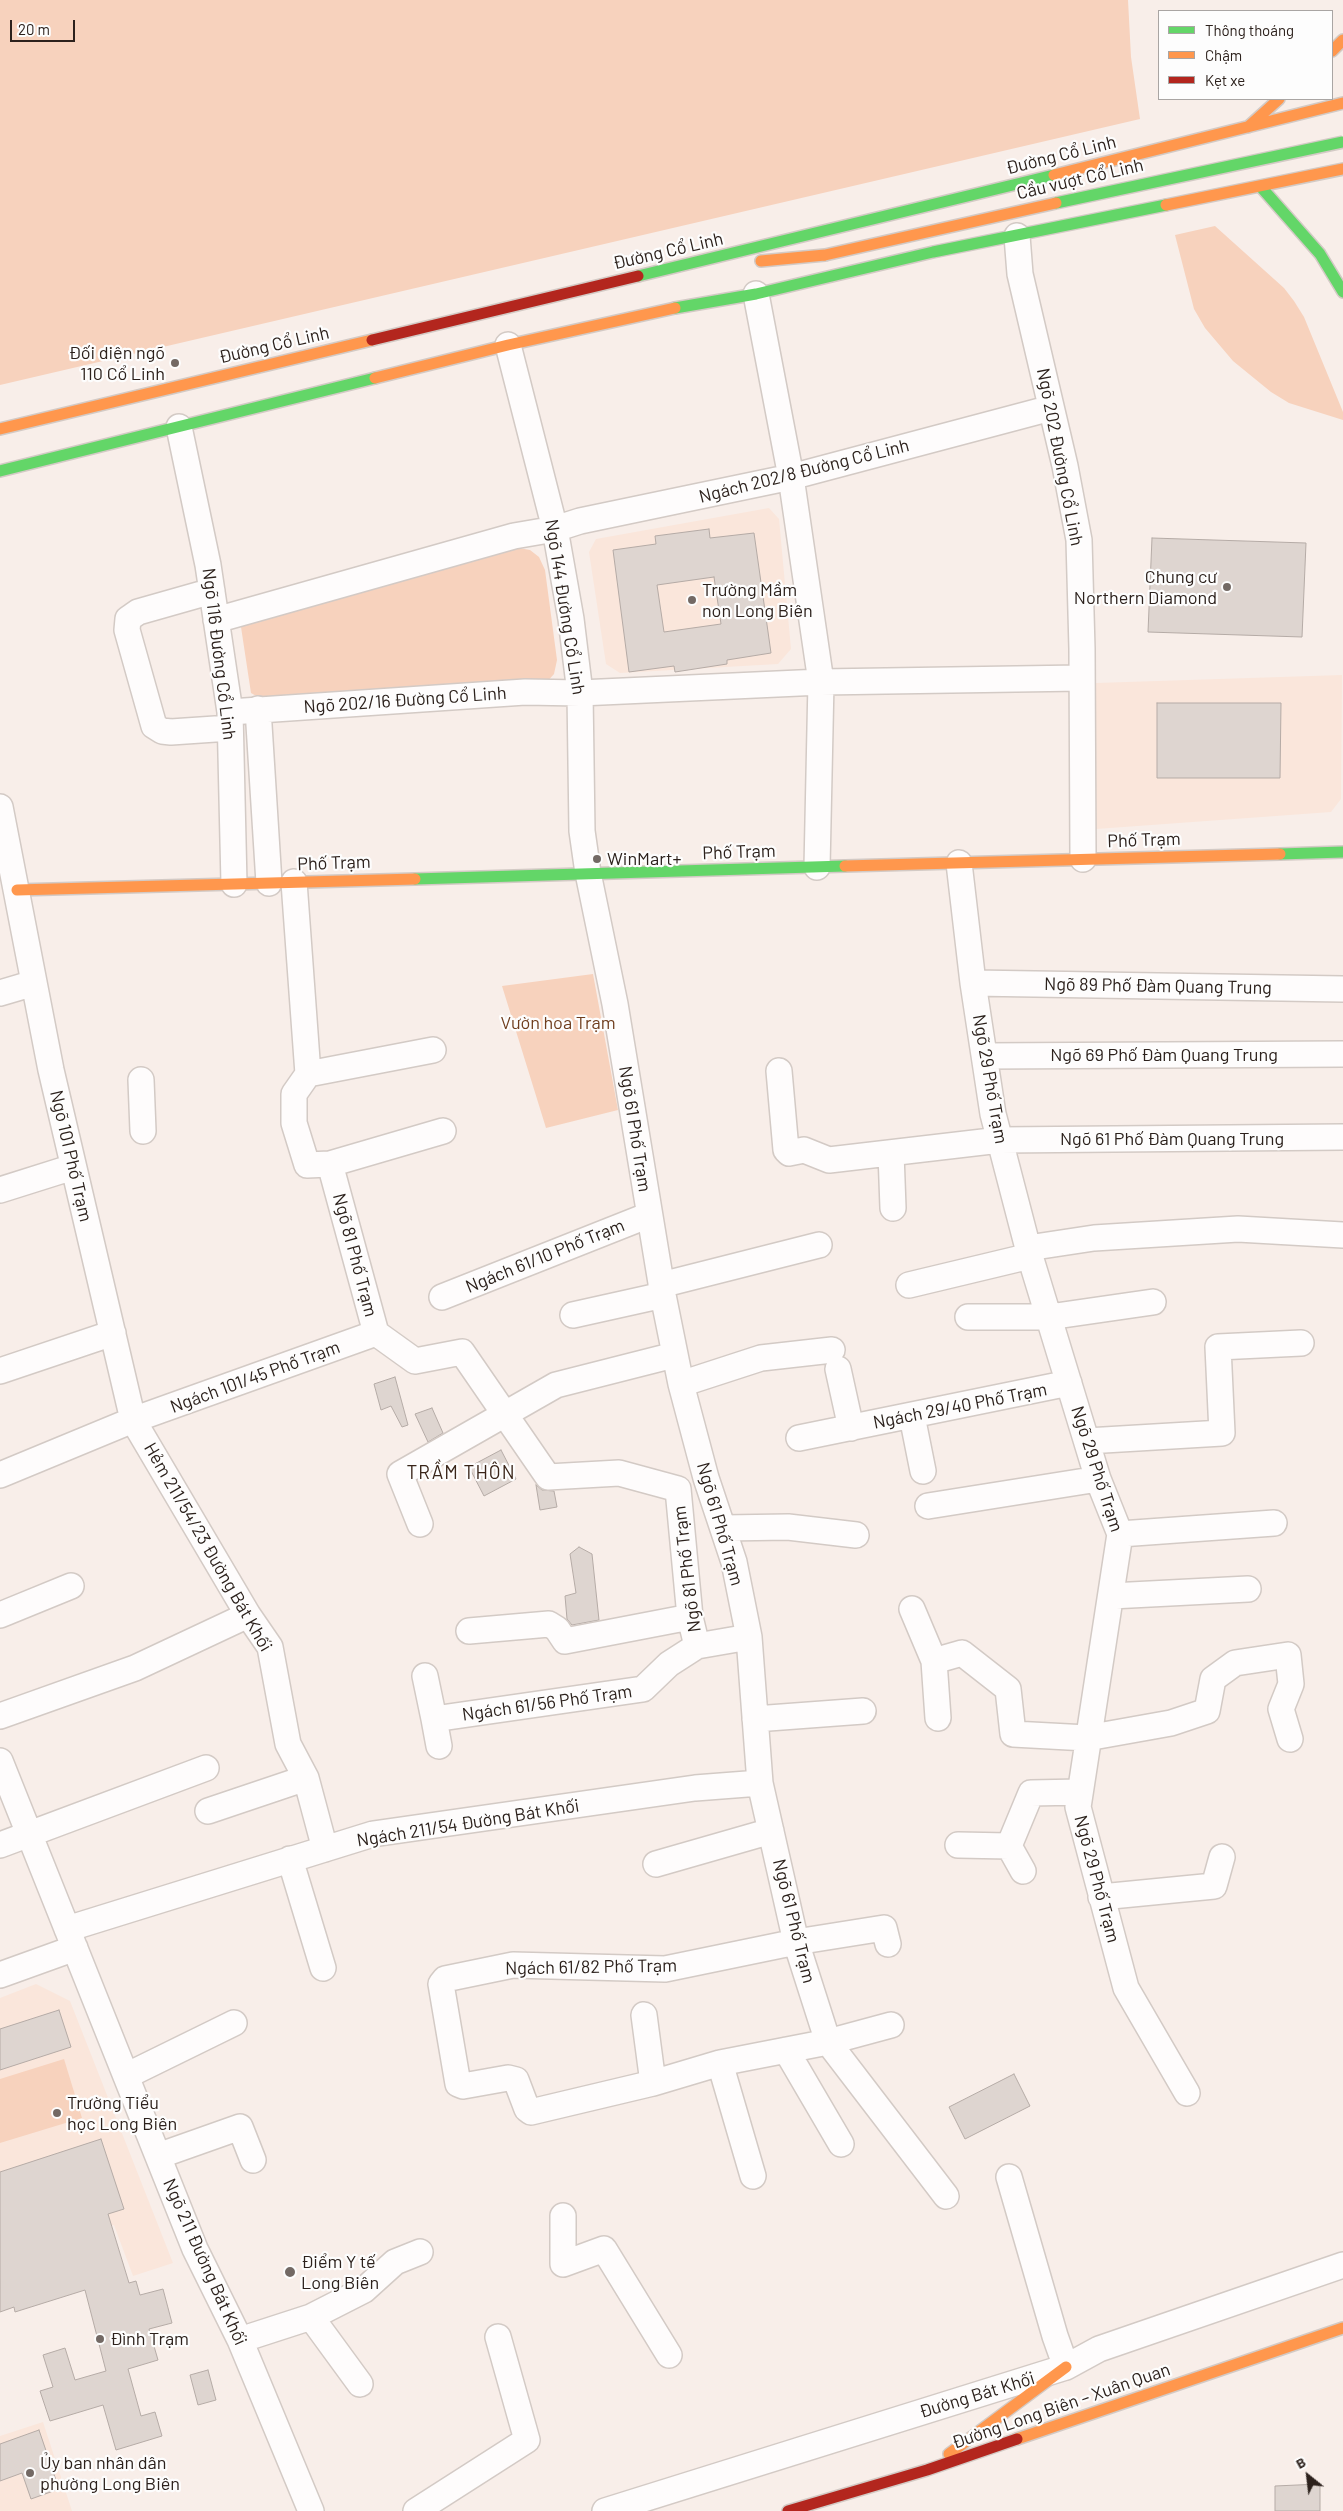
<!DOCTYPE html>
<html>
<head>
<meta charset="utf-8">
<style>
  body { margin:0 }
  #map { position:relative; width:1343px; height:2511px; overflow:hidden; background:#f8eee9; font-family:Barlow,sans-serif }
  canvas { display:block }
  .legend { position:absolute; left:1158px; top:10px; width:175px; height:90px; box-sizing:border-box; background:#fdfdfd; border:1px solid #a9a5a3; margin:0; padding:6px 9px; list-style:none; font-size:15px; color:#2c211c }
  .legend li { display:flex; align-items:center; gap:10px; height:25px }
  .legend b { width:25px; border:1px solid #a9a5a3 }
  .north { position:absolute; left:1283px; top:2451px; width:50px; height:50px; -webkit-text-stroke:4px #fdfdfd; paint-order:stroke; rotate:331deg; font-size:14px; font-weight:700; line-height:20px; text-align:center; color:#2c211c }
  .north::after { content:''; display:block; margin:auto; width:18px; height:22px; background:#2c211c; clip-path:polygon(50% 0,100% 100%,50% 72%,0 100%) }
  .scale { position:absolute; left:10px; top:20px; width:65px; height:22px; box-sizing:border-box; border:2px solid #2c211c; border-top:0; padding-left:6px; font-size:15px; line-height:18px; white-space:nowrap; color:#2c211c; -webkit-text-stroke:4px #fdfdfd; paint-order:stroke }
</style>
</head>
<body>
<div id="map">
<canvas width="1343" height="2511"></canvas>
<ul class="legend">
<li><b style="height:6px;background:#63d668"></b>Thông thoáng</li>
<li><b style="height:6px;background:#ff974d"></b>Chậm</li>
<li><b style="height:6px;background:#b3261e"></b>Kẹt xe</li>
</ul>
<div class="north">B</div>
<div class="scale">20 m</div>
</div>
<script>
const g = document.querySelector('canvas').getContext('2d');
g.lineJoin = 'round';
function fill(path, color) {
  g.fillStyle = color;
  g.fill(path, 'evenodd');
}
function shape(rows) {
  const path = new Path2D();
  for (const r of rows) {
    path.moveTo(r[0], r[1]);
    for (let i = 2; i < r.length; i += 2) path.lineTo(r[i], r[i + 1]);
  }
  return path;
}
function stroke(path, color, width, dash) {
  g.strokeStyle = color;
  g.lineWidth = width;
  g.lineCap = dash ? 'butt' : 'round';
  g.setLineDash(dash || []);
  g.stroke(path);
}
function drawText(font, color, halo, rows, align = 'center') {
  g.font = font + ' Barlow,sans-serif';
  g.lineWidth = 4.5;
  g.setLineDash([]);
  g.textBaseline = 'middle';
  g.strokeStyle = halo;
  g.fillStyle = color;
  for (const [text, x, y, turn = 0] of rows) {
    g.save();
    g.translate(x, y);
    g.rotate((+turn || 0) * Math.PI / 180);
    g.textAlign = isNaN(turn) ? turn : align;
    if (halo) g.strokeText(text, 0, 0);
    g.fillText(text, 0, 0);
    g.restore();
  }
}
const built = shape([
  [769,508,779,519,791,649,778,664,620,673,606,664,589,552,596,539],
  [1342,675,1341,799,1331,812,1096,829,1096,683],
  [36,1984,70,2001,173,2263,133,2276,114,2225,0,2262,0,1998],
  [43,2422,72,2511,0,2511,0,2436]
]);
const green = shape([
  [0,0,1128,0,1131,57,1140,119,0,385],
  [1215,226,1284,288,1294,301,1304,317,1343,412,1343,420,1289,403,1271,392,1233,361,1205,328,1194,309,1175,235],
  [508,546,530,550,539,557,545,570,557,660,554,674,546,683,265,701,251,693,241,627,243,619],
  [593,974,618,1110,546,1128,502,986],
  [64,2059,82,2118,0,2143,0,2079]
]);
const building = shape([
  [709,529,710,538,754,533,771,653,727,660,727,664,675,672,674,666,629,672,613,550,656,544,655,536,709,529],
  [714,577,721,624,664,632,657,585,714,577],
  [1152,538,1306,543,1302,637,1148,632,1152,538],
  [1157,703,1281,703,1280,778,1157,778,1157,703],
  [395,1377,408,1425,402,1427,391,1406,381,1410,374,1384,395,1377],
  [432,1408,443,1433,428,1442,415,1414,432,1408],
  [501,1450,516,1479,484,1496,469,1467,501,1450],
  [536,1485,542,1490,554,1491,557,1507,540,1510,536,1485],
  [579,1547,592,1554,599,1620,572,1625,567,1619,565,1596,576,1593,570,1554,579,1547],
  [59,2010,71,2047,0,2070,0,2029,59,2010],
  [1014,2074,1030,2106,965,2139,949,2107,1014,2074],
  [101,2139,124,2209,108,2214,129,2283,136,2281,140,2295,163,2289,172,2323,149,2329,158,2360,128,2369,141,2416,155,2412,162,2436,116,2450,103,2405,50,2421,40,2391,53,2387,43,2355,65,2348,75,2380,106,2371,85,2290,15,2312,14,2307,0,2312,0,2172,101,2139],
  [208,2370,216,2400,198,2405,190,2375,208,2370],
  [39,2430,59,2489,31,2499,22,2473,0,2481,0,2444,39,2430],
  [1320,2484,1320,2511,1275,2511,1275,2486,1320,2484]
]);
const street = shape([
  [1017,236,1020,274,1065,466,1079,540,1082,649,1083,859],
  [756,294,791,477,821,682,817,867],
  [508,345,555,529,571,619,580,693,582,831,588,873,615,1004,663,1295,681,1384,706,1478,734,1562,749,1637,760,1783,796,1942,828,2042,946,2196],
  [179,427,208,565,230,712,234,884],
  [212,591,138,612,128,619,127,630,154,726,162,731,171,732,230,728],
  [216,620,514,536,555,529,580,521,791,477,1051,408],
  [258,709,269,883],
  [230,712,525,692,580,693,821,682,1081,678],
  [0,807,51,1070,133,1420,248,1615,270,1647,288,1744,306,1778,325,1849],
  [959,863,973,983,993,1114,1030,1256,1098,1479,1120,1534,1078,1807,1126,1988,1187,2093],
  [294,882,308,1074,294,1094,294,1123,307,1165,330,1164,376,1333,415,1361,462,1352,548,1477,619,1473,678,1489,690,1617,697,1646],
  [973,983,1343,989],
  [0,993,34,983],
  [985,1056,1343,1054],
  [779,1071,786,1150,789,1153,804,1150,829,1160,1000,1140,1343,1137],
  [308,1074,433,1050],
  [141,1080,143,1131],
  [891,1153,893,1208],
  [330,1164,443,1131],
  [0,1190,73,1167],
  [1028,1248,1094,1238,1238,1229,1343,1235],
  [661,1285,819,1245],
  [909,1285,1030,1256],
  [442,1297,649,1215],
  [573,1315,663,1295],
  [968,1317,1049,1317,1153,1302],
  [838,1369,851,1428],
  [0,1371,113,1333],
  [681,1384,761,1358,832,1350],
  [912,1416,923,1471],
  [799,1438,1069,1383],
  [1087,1441,1222,1433,1218,1347,1301,1343],
  [0,1475,133,1420,376,1333],
  [928,1506,1098,1479],
  [420,1524,400,1474,556,1385,674,1355],
  [724,1528,788,1527,856,1535],
  [1120,1534,1274,1523],
  [1111,1596,1248,1589],
  [912,1609,934,1661,938,1718],
  [0,1615,71,1586],
  [469,1631,549,1624,557,1629,565,1641,690,1617],
  [934,1661,962,1653,1008,1689,1013,1734,1087,1738,1171,1723,1207,1711,1213,1679,1235,1663,1288,1655,1291,1684,1281,1709,1290,1739],
  [425,1676,434,1719,643,1689,669,1664,697,1646,749,1637],
  [0,1716,135,1668,248,1615],
  [434,1719,439,1746],
  [755,1719,863,1711],
  [0,1761,195,2249,240,2340,311,2511],
  [208,1811,306,1778],
  [0,1845,206,1768],
  [958,1845,1009,1846,1031,1793,1080,1792],
  [1009,1846,1023,1871],
  [290,1859,323,1968],
  [656,1864,771,1831],
  [1101,1897,1214,1886,1222,1857],
  [67,1929,373,1834,695,1788,760,1783],
  [0,1975,75,1948],
  [644,2015,653,2083,531,2112,527,2109,516,2080,508,2078,463,2086,458,2084,441,1984,445,1979,513,1965,665,1969,796,1942,884,1928,888,1944],
  [786,2050,841,2144],
  [720,2063,753,2176],
  [126,2076,234,2023],
  [653,2083,720,2063,828,2042,891,2025],
  [158,2156,240,2127,253,2160],
  [1009,2177,1055,2336,1066,2367],
  [563,2216,563,2264,604,2249,669,2355],
  [311,2317,360,2384],
  [240,2340,311,2317,364,2290,395,2262,420,2252],
  [416,2511,527,2440,498,2337],
  [605,2511,1066,2367,1099,2349,1343,2265]
]);
const fast = shape([
  [1261,187,1320,254,1343,292],
  [638,276,1054,175],
  [675,308,756,294,933,252,1166,205],
  [0,471,375,378],
  [1280,854,1343,852],
  [415,879,845,866]
]);
const slow = shape([
  [1332,51,1343,40],
  [1248,127,1279,99],
  [1054,175,1343,103],
  [1166,205,1343,169],
  [761,261,825,255],
  [375,378,508,345,675,308],
  [0,429,372,340],
  [845,866,1280,854],
  [17,890,415,879],
  [1017,2439,1343,2328],
  [949,2454,1066,2367]
]);
const jam = shape([
  [372,340,638,276],
  [788,2511,927,2470,1017,2439]
]);
const fastBridge = shape([
  [1056,203,1343,142]
]);
const slowBridge = shape([
  [825,255,1056,203]
]);
const markers = [
  [175,363,5,"#736964"],
  [1227,587,5,"#736964"],
  [692,600,5,"#736964"],
  [597,859,5,"#736964"],
  [57,2113,5,"#736964"],
  [290,2272,6,"#736964"],
  [100,2339,5,"#736964"],
  [30,2473,5,"#736964"]
];
const streetNames = [
  ["Đường Cổ Linh",1061,155,-14],
  ["Cầu vượt Cổ Linh",1080,179,-13],
  ["Đường Cổ Linh",668,251,-13],
  ["Đường Cổ Linh",274,345,-13],
  ["Ngõ 202 Đường Cổ Linh",1060,457,79],
  ["Ngách 202/8 Đường Cổ Linh",804,471,-14],
  ["Ngõ 144 Đường Cổ Linh",565,607,81],
  ["Ngõ 116 Đường Cổ Linh",219,654,83],
  ["Ngõ 202/16 Đường Cổ Linh",405,700,-4],
  ["Phố Trạm",1144,840,-2],
  ["Phố Trạm",739,852,-2],
  ["Phố Trạm",334,863,-2],
  ["Ngõ 89 Phố Đàm Quang Trung",1158,986,1],
  ["Ngõ 69 Phố Đàm Quang Trung",1164,1055],
  ["Ngõ 29 Phố Trạm",990,1079,80],
  ["Ngõ 61 Phố Trạm",635,1129,81],
  ["Ngõ 61 Phố Đàm Quang Trung",1172,1139],
  ["Ngõ 101 Phố Trạm",71,1156,77],
  ["Ngõ 81 Phố Trạm",355,1255,75],
  ["Ngách 61/10 Phố Trạm",545,1256,-22],
  ["Ngách 101/45 Phố Trạm",255,1377,-20],
  ["Ngách 29/40 Phố Trạm",960,1406,-11],
  ["Ngõ 29 Phố Trạm",1097,1469,72],
  ["Ngõ 61 Phố Trạm",720,1524,74],
  ["Hẻm 211/54/23 Đường Bát Khối",208,1547,60],
  ["Ngõ 81 Phố Trạm",687,1569,-97],
  ["Ngách 61/56 Phố Trạm",547,1703,-8],
  ["Ngách 211/54 Đường Bát Khối",468,1823,-9],
  ["Ngõ 29 Phố Trạm",1097,1879,75],
  ["Ngõ 61 Phố Trạm",794,1921,76],
  ["Ngách 61/82 Phố Trạm",591,1967,-1],
  ["Ngõ 211 Đường Bát Khối",205,2262,66],
  ["Đường Bát Khối",977,2395,-17],
  ["Đường Long Biên – Xuân Quan",1061,2406,-19]
];
const poiNames = [
  ["Đối diện ngõ",165,353,"right"],
  ["110 Cổ Linh",165,374,"right"],
  ["Chung cư",1217,577,"right"],
  ["Northern Diamond",1217,598,"right"],
  ["Trường Mầm",702,590],
  ["non Long Biên",702,611],
  ["WinMart+",607,859],
  ["Trường Tiểu",67,2103],
  ["học Long Biên",67,2124],
  ["Điểm Y tế",301,2262],
  ["Long Biên",301,2283],
  ["Đình Trạm",110,2339],
  ["Ủy ban nhân dân",40,2463],
  ["phường Long Biên",40,2484]
];
const parkNames = [
  ["Vườn hoa Trạm",558,1023]
];
const neighbourhoodNames = [
  ["TRẦM THÔN",461,1473]
];
fill(built, '#fae6db');
fill(green, '#f7d2bd');
fill(building, '#ded5d0');
stroke(building, '#b5aba6', 1);
stroke(street, '#d3cac5', 28);
stroke(fast, '#d3cac5', 14);
stroke(slow, '#d3cac5', 14);
stroke(jam, '#d3cac5', 14);
stroke(street, '#fefcfc', 25);
stroke(fast, '#63d668', 11);
stroke(slow, '#ff974d', 11);
stroke(jam, '#b3261e', 11);
stroke(fastBridge, '#d3cac5', 14, []);
stroke(slowBridge, '#d3cac5', 14, []);
stroke(fastBridge, '#63d668', 11);
stroke(slowBridge, '#ff974d', 11);
for (const [x, y, r, color] of markers) {
  const dot = new Path2D();
  dot.arc(x, y, r, 0, 2 * Math.PI);
  g.fillStyle = color;
  g.fill(dot);
  stroke(dot, '#fdfdfd', 2);
}
drawText('18px', '#2c211c', '#fdfdfd', streetNames);
drawText('18px', '#2c211c', '#fdfdfd', poiNames, 'left');
drawText('18px', '#6f3d1d', '#fdfdfd', parkNames);
g.letterSpacing = '1px';
drawText('19px', '#392418', '#fdfdfd', neighbourhoodNames);
g.letterSpacing = '0px';
</script>
</body>
</html>
